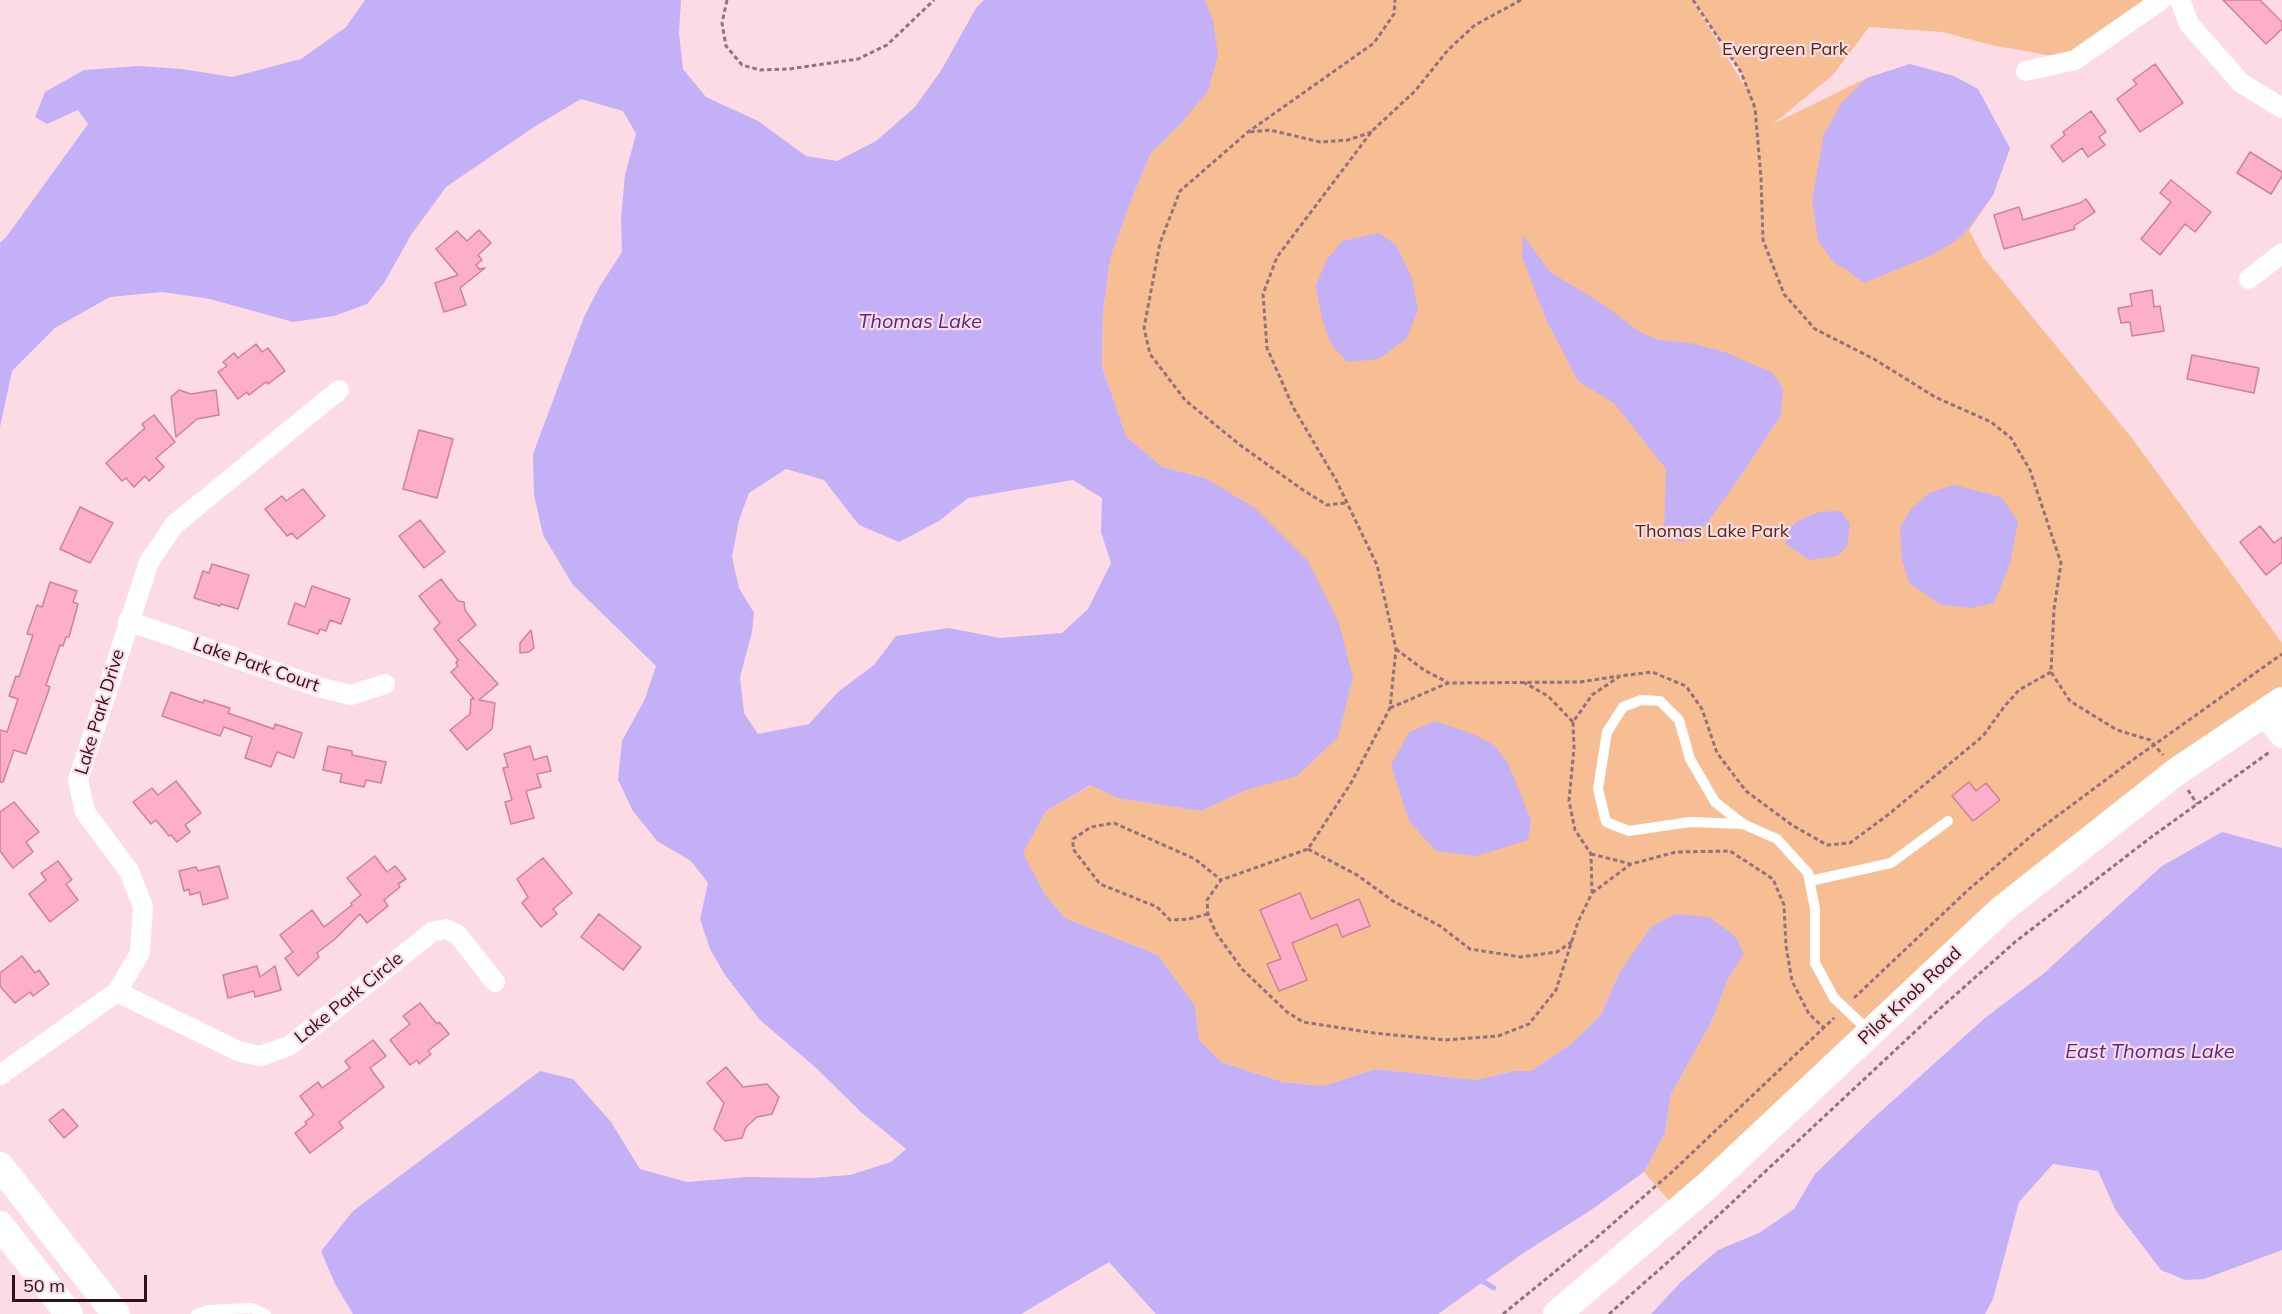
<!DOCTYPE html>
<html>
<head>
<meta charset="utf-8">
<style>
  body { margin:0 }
  #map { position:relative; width:2282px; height:1314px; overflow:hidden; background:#fcdbe5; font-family:Mulish,sans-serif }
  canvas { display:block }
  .scale { position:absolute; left:12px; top:1275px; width:135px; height:27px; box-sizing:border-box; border:3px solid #2e111c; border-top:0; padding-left:8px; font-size:18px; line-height:21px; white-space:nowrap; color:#2e111c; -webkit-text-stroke:4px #fcdbe5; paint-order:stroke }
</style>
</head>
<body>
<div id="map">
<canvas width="2282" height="1314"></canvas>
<div class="scale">50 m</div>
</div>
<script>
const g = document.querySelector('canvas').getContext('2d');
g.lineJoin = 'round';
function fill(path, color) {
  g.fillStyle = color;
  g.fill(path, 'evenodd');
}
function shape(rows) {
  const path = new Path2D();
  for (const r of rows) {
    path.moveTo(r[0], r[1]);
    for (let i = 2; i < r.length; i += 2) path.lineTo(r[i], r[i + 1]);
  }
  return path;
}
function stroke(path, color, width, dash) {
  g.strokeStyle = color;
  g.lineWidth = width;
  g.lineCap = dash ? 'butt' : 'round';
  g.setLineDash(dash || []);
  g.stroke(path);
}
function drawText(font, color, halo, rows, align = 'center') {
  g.font = font + ' Mulish,sans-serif';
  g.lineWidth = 4.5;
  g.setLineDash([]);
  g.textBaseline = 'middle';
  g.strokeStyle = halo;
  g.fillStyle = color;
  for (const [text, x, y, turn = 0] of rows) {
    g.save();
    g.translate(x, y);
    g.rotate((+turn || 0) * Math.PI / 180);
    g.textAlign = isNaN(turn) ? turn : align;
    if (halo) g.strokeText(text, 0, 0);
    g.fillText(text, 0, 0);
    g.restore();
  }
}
const green = shape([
  [1203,0,1692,0,1747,90,1741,72,1693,0,2161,0,2075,60,1991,45,1943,32,1869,27,1833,75,1773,124,1867,78,1910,64,2010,148,1993,195,1969,230,1983,257,2131,437,2282,643,2282,700,2129,809,1678,1211,1644,1172,1665,1133,1671,1094,1712,1021,1728,979,1744,954,1620,972,1600,1016,1571,1044,1531,1071,1513,1071,1476,1080,1376,1069,1323,1086,1283,1082,1221,1062,1199,1040,1195,1006,1158,955,1065,918,1044,893,1022,853,1046,811,1092,785,1117,798,1201,811,1246,790,1205,478,1162,467,1126,436,1102,366,1103,313,1110,259,1130,203,1151,153,1183,121]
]);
const water = shape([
  [365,0,681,0,679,33,683,69,706,97,758,121,806,156,837,161,876,141,915,107,942,69,976,8,984,0,1205,0,1213,21,1218,55,1208,91,1183,121,1151,153,1130,203,1110,259,1103,313,1102,366,1126,436,1162,467,1205,478,1255,508,1308,561,1339,623,1353,678,1338,737,1297,776,1246,790,1201,811,1117,798,1091,785,1046,811,1023,853,1044,893,1065,918,1158,955,1195,1006,1199,1040,1221,1062,1283,1082,1323,1086,1376,1069,1476,1080,1513,1071,1531,1071,1571,1044,1600,1016,1620,972,1651,927,1675,914,1709,917,1735,936,1744,954,1728,979,1712,1021,1671,1094,1665,1133,1644,1172,1591,1210,1522,1254,1438,1314,1156,1314,1109,1262,1021,1314,353,1314,335,1284,321,1251,353,1211,540,1071,573,1079,611,1122,640,1169,687,1182,747,1177,811,1178,850,1175,891,1162,906,1149,862,1113,814,1066,760,1020,725,975,710,949,700,919,708,883,691,861,657,841,633,811,618,780,622,741,645,699,656,666,573,585,543,535,534,495,533,454,584,317,600,286,622,252,621,218,625,175,636,134,623,111,581,99,534,127,446,187,411,235,384,283,367,304,334,316,293,322,210,299,162,292,110,297,55,328,12,371,0,427,0,243,7,236,88,124,78,110,47,124,35,117,45,92,84,70,139,66,182,69,232,77,301,59,346,27],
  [786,469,824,480,859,525,899,542,939,521,968,498,1073,480,1102,498,1101,532,1111,563,1088,609,1062,633,1000,638,949,628,896,636,874,665,838,692,809,724,758,734,744,713,740,677,752,632,754,613,739,588,732,557,739,520,749,493],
  [1910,64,1954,76,1978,89,2010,148,1993,195,1968,229,1957,240,1932,255,1864,283,1846,269,1834,263,1818,240,1812,200,1824,134,1842,102,1867,78],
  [1379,233,1396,245,1412,278,1418,310,1407,338,1379,359,1347,362,1331,344,1322,319,1316,286,1326,261,1342,241],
  [1523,235,1550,272,1601,303,1640,332,1659,340,1690,343,1725,352,1773,373,1783,389,1781,415,1744,471,1702,530,1680,542,1664,535,1666,469,1614,403,1578,381,1545,317,1522,257],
  [1954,485,2001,497,2018,521,2010,564,1994,603,1971,608,1941,605,1909,583,1902,560,1900,527,1912,508,1929,493],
  [1841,511,1850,524,1847,547,1837,556,1809,560,1786,544,1787,531,1796,522,1819,512],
  [1435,721,1475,735,1494,745,1508,763,1531,820,1528,840,1476,856,1436,851,1409,821,1391,765,1409,732],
  [2222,832,2282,848,2282,1250,2204,1279,2185,1280,2161,1270,2116,1211,2098,1171,2053,1164,2019,1202,1993,1299,1985,1314,1651,1314,1681,1282,1718,1250,1759,1233,1794,1209,1815,1174,1869,1122,1985,1018,2043,974,2162,866]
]);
const stream = shape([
  [1477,1278,1494,1288]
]);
const building = shape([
  [2223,0,2260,0,2282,22,2282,29,2266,44,2223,0],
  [2155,64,2183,103,2140,132,2117,99,2137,84,2133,80,2155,64],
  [2091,111,2106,132,2099,137,2105,145,2088,157,2082,148,2063,162,2051,146,2065,135,2063,132,2091,111],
  [2250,152,2282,172,2282,176,2271,194,2237,173,2250,152],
  [2171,180,2211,212,2195,232,2185,224,2160,255,2141,239,2171,202,2160,193,2171,180],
  [2086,199,2095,212,2074,226,2075,229,2004,249,1994,215,2019,207,2023,220,2080,203,2086,199],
  [479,230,491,243,478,255,482,260,476,265,479,269,485,268,460,288,466,305,444,312,435,283,458,275,436,249,457,231,467,241,479,230],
  [2152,290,2154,307,2160,306,2164,331,2132,336,2130,322,2121,323,2118,308,2132,306,2130,294,2152,290],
  [256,344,262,352,268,348,285,371,268,384,266,382,249,395,247,392,238,399,218,372,227,366,223,362,234,353,238,358,256,344],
  [2192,355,2259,368,2254,393,2187,379,2192,355],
  [179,390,191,394,216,390,219,415,197,419,176,437,171,397,179,390],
  [154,415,175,442,156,458,164,467,149,481,145,476,134,487,126,478,122,481,106,463,145,428,142,424,154,415],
  [419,430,453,439,437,498,403,489,419,430],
  [303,489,325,516,297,539,292,533,287,536,265,509,282,496,286,501,303,489],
  [80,507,113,523,90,563,60,549,80,507],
  [420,520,445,552,424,568,399,536,420,520],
  [2260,526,2274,543,2282,537,2282,562,2266,575,2240,542,2260,526],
  [212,564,249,575,238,609,221,604,220,606,194,598,203,571,209,573,212,564],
  [441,579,458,601,464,602,465,610,476,625,458,640,498,684,479,700,495,703,492,729,467,750,450,730,470,714,471,699,474,699,451,672,458,666,456,663,458,660,434,629,440,623,419,596,441,579],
  [50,582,77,591,73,602,78,604,69,637,66,637,63,646,60,645,46,685,50,687,26,754,14,750,3,782,0,782,0,730,7,732,18,699,9,696,16,676,19,677,33,635,27,634,37,605,42,607,50,582],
  [312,586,350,599,341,624,330,620,326,631,320,629,318,634,288,624,295,603,305,607,312,586],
  [531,630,534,648,529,652,520,653,520,643,531,630],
  [171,692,203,703,204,700,230,708,228,713,274,729,275,724,302,733,294,758,277,752,271,767,245,758,252,737,224,727,220,736,162,716,171,692],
  [328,746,352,751,352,755,386,762,381,783,366,780,364,787,340,782,342,774,323,770,328,746],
  [530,746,534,760,547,756,551,771,537,774,541,787,526,791,534,818,511,824,505,802,512,800,503,768,508,767,504,754,530,746],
  [176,781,201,813,185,825,190,832,177,842,171,835,169,836,156,820,151,824,133,802,152,788,158,795,176,781],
  [1969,782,1976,791,1986,783,2000,800,1973,821,1952,796,1969,782],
  [14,802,39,832,26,842,33,852,13,868,0,851,0,812,14,802],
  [375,856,387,872,395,866,406,879,398,884,400,887,384,900,388,906,367,923,360,914,335,939,317,953,319,957,298,976,285,958,293,952,280,935,312,910,324,927,352,905,351,903,361,895,347,878,375,856],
  [543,858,572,893,553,909,557,914,541,927,522,903,528,897,517,879,543,858],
  [58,861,72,880,66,884,78,900,50,922,29,894,46,880,41,873,58,861],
  [219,866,228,898,203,905,200,892,190,895,189,889,184,891,179,871,196,867,198,871,219,866],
  [1300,893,1311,919,1359,899,1370,926,1342,937,1337,924,1292,943,1307,980,1279,991,1267,964,1281,959,1260,910,1300,893],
  [599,914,641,947,623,970,581,937,599,914],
  [22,956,35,973,39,970,49,984,33,996,30,992,15,1003,0,986,0,973,22,956],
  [257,966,260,977,275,966,281,990,255,997,254,991,228,998,223,975,257,966],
  [420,1003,437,1024,439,1022,449,1034,428,1051,431,1054,419,1064,417,1060,410,1065,390,1040,410,1024,403,1016,420,1003],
  [373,1040,386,1056,370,1068,384,1087,339,1122,343,1128,310,1153,295,1133,307,1124,305,1122,314,1115,300,1096,318,1082,322,1088,350,1068,345,1061,373,1040],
  [726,1067,743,1087,767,1084,779,1097,772,1114,757,1117,746,1127,742,1138,725,1141,714,1129,724,1103,707,1083,726,1067],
  [63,1109,78,1126,64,1138,49,1120,63,1109]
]);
const path = shape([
  [727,0,722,23,726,46,742,65,760,70,789,69,858,59,887,45,934,0],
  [1521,0,1475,25,1448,50,1415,91,1372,131,1277,257,1263,294,1267,348,1293,407,1336,480,1377,565,1396,649,1390,708,1351,783,1308,849,1221,880,1207,900,1208,914,1216,933,1242,969,1287,1012,1303,1022,1374,1033,1445,1040,1498,1036,1529,1024,1556,990,1578,922,1592,893,1591,854,1575,830,1569,801,1574,748,1573,722,1592,695,1620,676,1652,672,1686,686,1702,709,1717,753,1746,791,1792,825,1827,845,1850,843,1889,814,1983,736,2004,707,2019,690,2051,672],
  [1693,0,1741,72,1755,108,1761,178,1763,240,1784,294,1815,329,1874,359,1935,397,1991,422,2011,438,2030,470,2061,563,2054,609,2051,672,2070,701,2117,730,2150,740,2163,755],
  [1250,132,1270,130,1320,142,1348,140,1372,132],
  [1345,503,1327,505,1303,490,1240,445,1185,400,1150,354,1144,328,1160,243,1180,191,1248,132,1374,43,1394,14,1395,0],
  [1396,649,1424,670,1447,682],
  [1523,682,1548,696,1573,722],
  [1390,708,1448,683,1580,682,1619,676],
  [2188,790,2197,804],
  [1308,849,1357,875,1393,901,1440,926,1470,949,1521,957,1557,952,1573,941],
  [1591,854,1631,864,1676,852,1730,851,1773,879,1784,905,1786,946,1792,981,1809,1014,1824,1028],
  [1592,893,1631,864],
  [1208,914,1189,919,1170,920,1157,907,1100,884,1073,849,1073,839,1091,827,1114,823,1195,859,1221,880],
  [1854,998,1968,890,2037,831,2127,764,2282,654],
  [1503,1314,1595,1239,1673,1171,1834,1018],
  [1609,1314,1678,1253,1935,1013,2015,942,2150,838,2271,751]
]);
const service = shape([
  [1743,824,1690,822,1629,831,1606,822,1598,789,1607,732,1623,707,1641,700,1660,701,1679,720,1690,759,1715,802,1743,824,1777,839,1808,873,1815,909,1815,963,1834,998,1870,1032],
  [1810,881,1891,863,1948,821],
  [196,1314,208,1310,252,1308,266,1314]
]);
const minor = shape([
  [2180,0,2189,24,2241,83,2282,108],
  [2026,71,2075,60,2161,0],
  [2249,279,2282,253],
  [128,621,322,688,351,695,385,684],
  [117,992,238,1051,260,1056,289,1046,432,932,446,929,457,934,495,982],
  [0,1075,117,992,140,953,143,906,129,871,85,812,78,780,149,562,174,525,339,390]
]);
const tertiary = shape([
  [2264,714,2282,736]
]);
const secondary = shape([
  [0,1166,116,1314],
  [0,1225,69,1314],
  [1557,1314,1707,1186,2001,910,2176,772,2282,701]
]);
const parkNames = [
  ["Evergreen Park",1785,50],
  ["Thomas Lake Park",1712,532]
];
const streetNames = [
  ["Lake Park Court",256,665,19],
  ["Lake Park Drive",100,712,-73],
  ["Pilot Knob Road",1910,996,-43],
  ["Lake Park Circle",349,998,-39]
];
const waterNames = [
  ["Thomas Lake",920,322],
  ["East Thomas Lake",2150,1052]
];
fill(green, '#f7bd93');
fill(water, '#c4b0f6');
stroke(stream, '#c4b0f6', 5);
fill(building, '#fdaec8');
stroke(building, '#cd829c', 1.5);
stroke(path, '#91727d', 3, [4.5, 3]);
stroke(service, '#fff', 10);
stroke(minor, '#fff', 20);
stroke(tertiary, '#fff', 24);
stroke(secondary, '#fff', 28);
drawText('18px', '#4d2c12', '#fcdbe5', parkNames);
drawText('18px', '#2e111c', '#fcdbe5', streetNames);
drawText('italic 20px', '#52298b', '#fcdbe5', waterNames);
</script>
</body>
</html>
